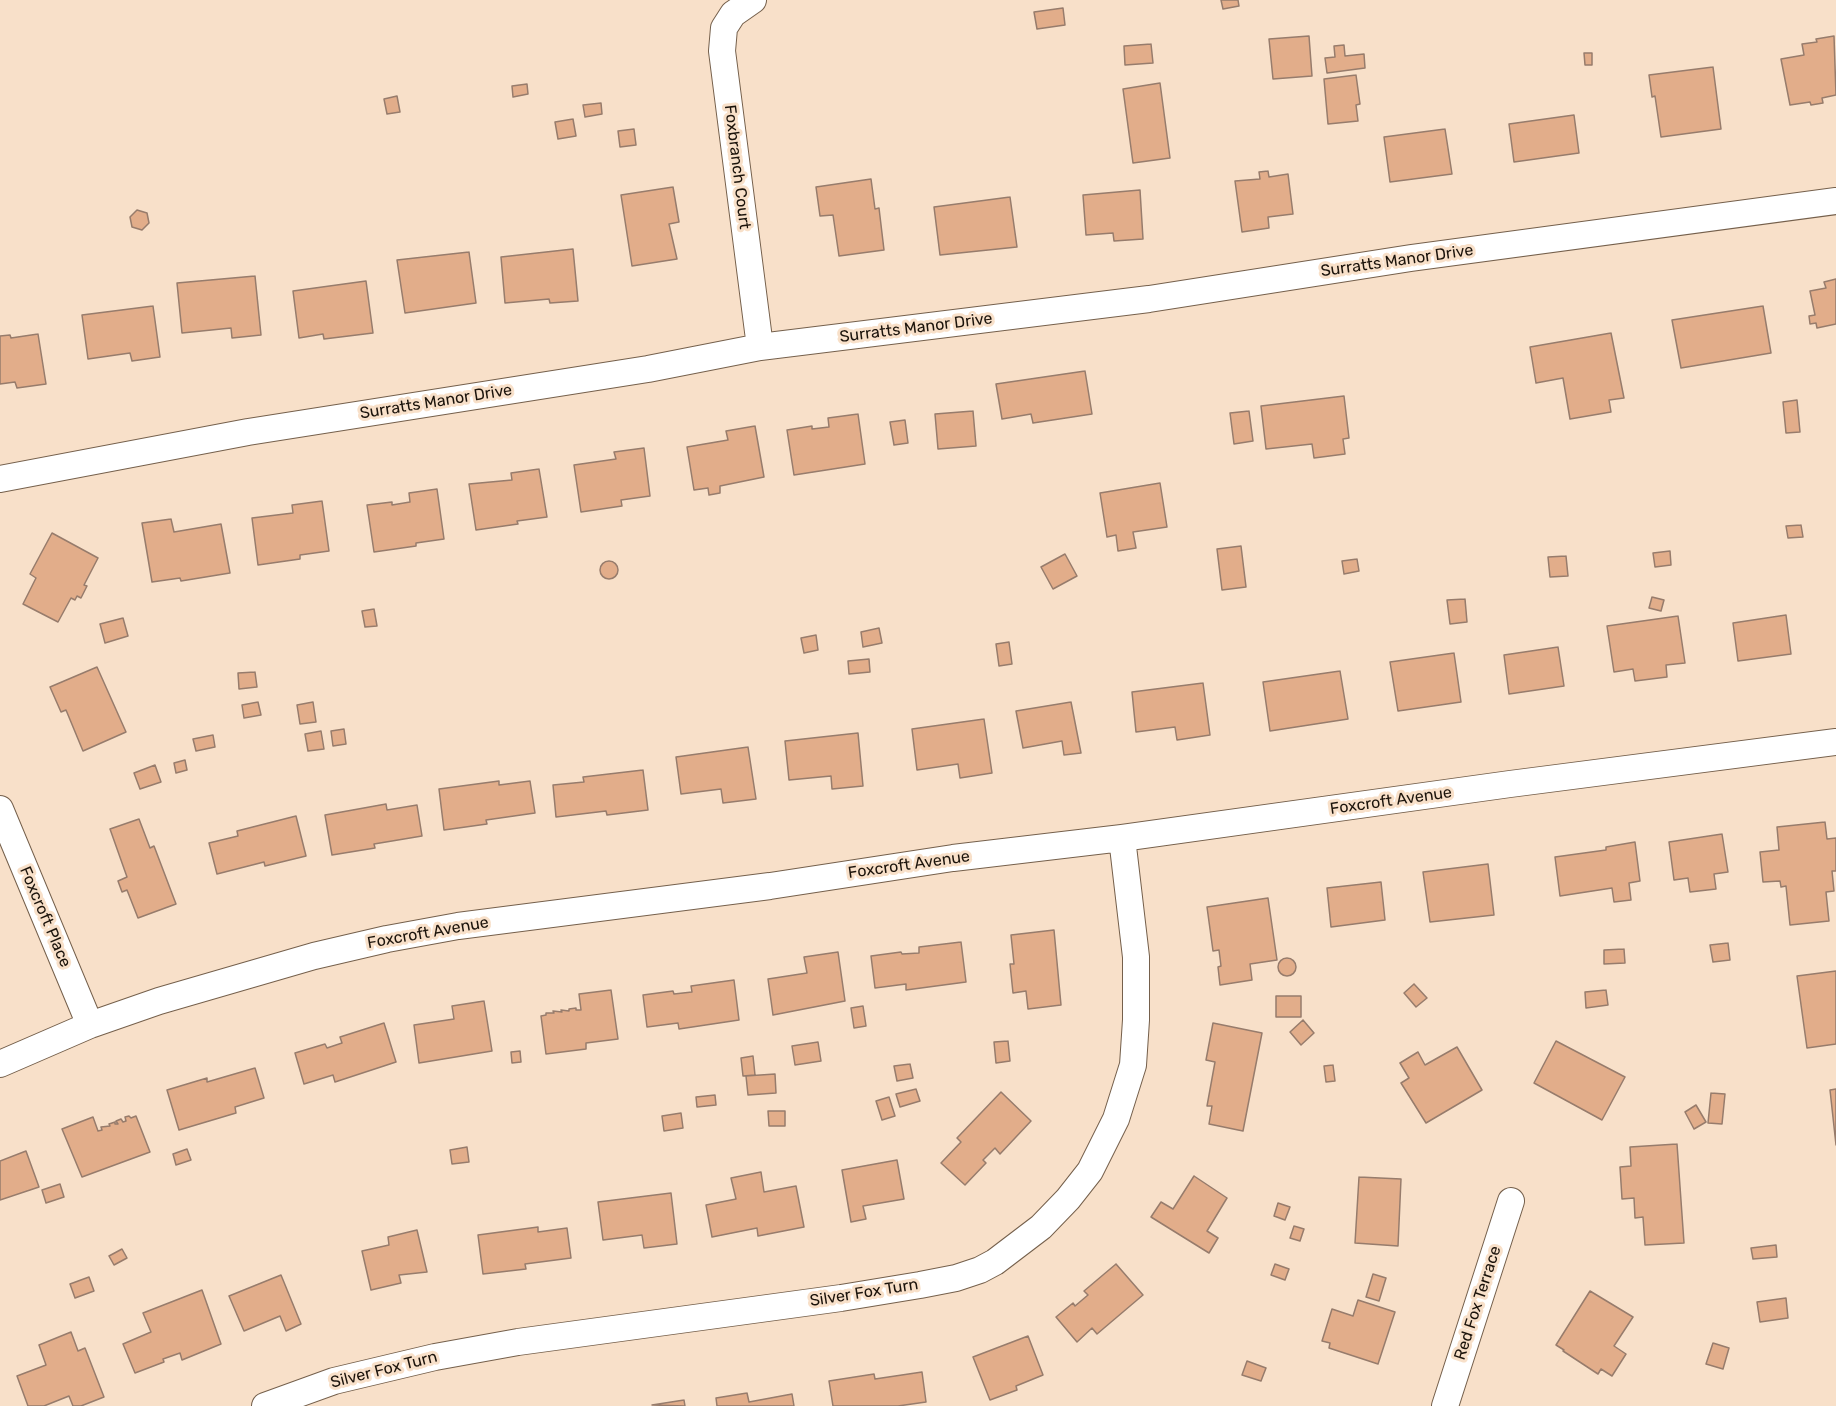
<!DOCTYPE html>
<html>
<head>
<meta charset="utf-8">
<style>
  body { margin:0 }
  canvas { display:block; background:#f8e0c9 }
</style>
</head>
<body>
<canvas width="1836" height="1406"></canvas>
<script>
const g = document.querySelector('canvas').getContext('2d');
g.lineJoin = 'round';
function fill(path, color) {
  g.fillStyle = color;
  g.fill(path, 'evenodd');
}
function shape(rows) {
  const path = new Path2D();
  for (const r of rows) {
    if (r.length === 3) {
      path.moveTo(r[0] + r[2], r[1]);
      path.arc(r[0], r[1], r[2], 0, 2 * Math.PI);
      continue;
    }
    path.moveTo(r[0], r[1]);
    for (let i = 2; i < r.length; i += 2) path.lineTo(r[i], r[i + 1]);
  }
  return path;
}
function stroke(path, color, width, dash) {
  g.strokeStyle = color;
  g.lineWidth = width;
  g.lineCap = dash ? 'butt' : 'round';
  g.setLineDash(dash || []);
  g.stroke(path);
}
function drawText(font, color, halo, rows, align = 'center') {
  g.font = font + ' Rubik,sans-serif';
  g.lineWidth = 6;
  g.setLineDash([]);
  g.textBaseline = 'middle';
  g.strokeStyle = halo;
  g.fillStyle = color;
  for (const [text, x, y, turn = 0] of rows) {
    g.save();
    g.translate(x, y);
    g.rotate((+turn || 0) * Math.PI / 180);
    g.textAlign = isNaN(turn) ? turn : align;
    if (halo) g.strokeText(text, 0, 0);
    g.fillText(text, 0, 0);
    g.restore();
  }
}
const building = shape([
  [1221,0,1238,0,1239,6,1223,9,1221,0],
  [1063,8,1065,25,1037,29,1034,12,1063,8],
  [1309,36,1312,76,1273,79,1269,39,1309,36],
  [1834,36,1836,95,1822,98,1823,103,1811,105,1810,102,1790,105,1781,59,1804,55,1802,44,1817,42,1816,39,1834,36],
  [1151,44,1153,63,1125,65,1124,46,1151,44],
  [1344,45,1345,56,1364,54,1365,68,1327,73,1325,58,1335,57,1334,46,1344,45],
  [1584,53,1592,53,1592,65,1585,65,1584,53],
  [1713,67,1721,129,1661,137,1655,96,1652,97,1649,75,1713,67],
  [1356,75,1360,104,1356,105,1358,121,1328,124,1324,79,1356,75],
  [1160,83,1170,158,1133,163,1123,89,1160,83],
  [527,84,528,94,513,97,512,86,527,84],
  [397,96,400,112,387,114,384,99,397,96],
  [601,103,602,114,585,117,583,105,601,103],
  [1574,115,1579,153,1514,162,1509,124,1574,115],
  [573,119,576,136,558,139,555,122,573,119],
  [634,129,636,145,620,147,618,131,634,129],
  [1445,129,1452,174,1390,182,1384,137,1445,129],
  [1268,171,1269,177,1288,174,1293,214,1268,217,1269,228,1242,232,1235,181,1260,179,1259,172,1268,171],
  [871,179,875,209,879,208,884,250,839,256,833,215,820,216,816,187,871,179],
  [673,187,679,222,669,224,677,259,632,266,621,195,673,187],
  [1140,190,1143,239,1114,241,1113,233,1086,235,1083,195,1140,190],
  [1010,197,1017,247,940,255,934,207,1010,197],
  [137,210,147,213,149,223,142,230,132,227,130,217,137,210],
  [573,249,578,301,550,303,549,299,505,303,501,257,573,249],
  [469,252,476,303,405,313,397,260,469,252],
  [255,276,261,335,232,338,231,328,182,333,177,283,255,276],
  [1836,279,1836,324,1817,328,1816,323,1810,324,1809,316,1815,315,1810,291,1826,288,1824,282,1836,279],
  [366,281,373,333,324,339,323,334,299,338,293,291,366,281],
  [153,306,160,357,132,361,130,353,88,359,82,315,153,306],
  [1763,306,1771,353,1681,368,1672,320,1763,306],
  [1611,333,1624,398,1609,400,1611,412,1570,419,1563,378,1536,383,1530,347,1611,333],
  [38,334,46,384,17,388,15,382,0,384,0,336,10,335,11,338,38,334],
  [1085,371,1092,414,1033,423,1031,414,1002,419,996,384,1085,371],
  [1344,396,1349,438,1343,439,1345,454,1314,458,1312,444,1266,449,1261,406,1344,396],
  [1797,400,1800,432,1786,433,1783,402,1797,400],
  [973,411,976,446,938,449,935,414,973,411],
  [1249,411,1253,441,1234,444,1230,413,1249,411],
  [858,414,865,464,794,475,787,430,812,426,812,429,829,427,828,418,858,414],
  [905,420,908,443,894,445,890,422,905,420],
  [755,426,764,477,720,486,720,493,709,495,708,488,694,490,687,447,728,440,726,431,755,426],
  [644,448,650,496,621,500,622,506,581,512,574,465,616,459,614,452,644,448],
  [539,469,547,517,517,521,518,524,476,530,469,484,512,480,511,473,539,469],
  [1160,483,1167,527,1133,532,1136,548,1118,551,1116,535,1107,537,1100,493,1160,483],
  [437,489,444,539,416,543,416,546,374,552,367,505,392,502,392,505,410,502,409,493,437,489],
  [322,501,329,551,300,555,300,559,258,565,252,518,293,513,292,505,322,501],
  [171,519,174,532,221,524,230,573,181,581,180,578,152,582,142,523,171,519],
  [1801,525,1803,537,1788,538,1786,526,1801,525],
  [52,533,98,558,84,585,87,586,81,598,77,596,75,600,71,598,58,622,23,604,36,578,30,574,52,533],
  [1241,546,1246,587,1222,590,1217,549,1241,546],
  [1670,551,1671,565,1655,567,1653,553,1670,551],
  [1065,554,1077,576,1053,589,1041,567,1065,554],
  [1566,556,1568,576,1550,577,1548,557,1566,556],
  [1357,559,1359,571,1344,574,1342,561,1357,559],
  [609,570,9],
  [1652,597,1664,600,1661,611,1649,608,1652,597],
  [1465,599,1467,622,1450,624,1447,600,1465,599],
  [374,609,377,626,365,627,362,611,374,609],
  [1786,615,1791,654,1738,661,1733,623,1786,615],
  [1678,616,1685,663,1666,665,1667,677,1635,681,1633,669,1614,672,1607,626,1678,616],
  [123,618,128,636,105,643,100,624,123,618],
  [879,628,882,643,863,647,861,632,879,628],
  [816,635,818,650,804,653,801,638,816,635],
  [1009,642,1012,664,999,666,996,644,1009,642],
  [1558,647,1564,686,1509,694,1504,655,1558,647],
  [1454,653,1461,702,1398,711,1390,662,1454,653],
  [869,659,870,672,849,674,848,661,869,659],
  [97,667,126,732,83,751,66,710,61,712,50,687,97,667],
  [1340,671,1348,719,1270,731,1263,682,1340,671],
  [255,672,257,687,239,689,238,673,255,672],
  [1203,683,1210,735,1177,740,1175,727,1136,732,1132,692,1203,683],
  [258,702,261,715,244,718,242,705,258,702],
  [313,702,316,722,300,724,297,705,313,702],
  [1071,702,1081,753,1064,755,1062,741,1023,748,1016,711,1071,702],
  [984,719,992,773,960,778,958,764,917,770,912,729,984,719],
  [344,729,346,744,333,746,331,731,344,729],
  [321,731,324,749,308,751,305,734,321,731],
  [858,733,863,786,832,789,831,776,789,780,785,741,858,733],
  [213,735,215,747,196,751,193,739,213,735],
  [748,747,756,799,723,803,721,789,681,794,676,757,748,747],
  [185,760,187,770,176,773,174,763,185,760],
  [155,765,161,782,140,789,134,773,155,765],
  [643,770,648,810,607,815,606,811,556,817,553,785,584,782,583,777,643,770],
  [499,781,499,785,530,781,535,813,486,820,487,824,444,830,439,789,499,781],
  [386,804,387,810,417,805,422,836,374,844,375,848,332,855,325,815,386,804],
  [296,816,306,856,265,866,264,862,217,874,209,843,238,836,237,831,296,816],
  [139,819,150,848,154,846,176,904,138,918,127,890,122,892,118,881,127,877,110,829,139,819],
  [1825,822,1827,839,1836,838,1836,871,1832,871,1834,891,1826,892,1829,921,1790,925,1786,886,1781,887,1780,881,1763,882,1760,852,1779,850,1777,827,1825,822],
  [1722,834,1728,872,1714,874,1716,889,1690,892,1688,878,1674,880,1669,842,1722,834],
  [1635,842,1640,881,1629,883,1631,900,1614,902,1612,888,1560,896,1555,857,1606,850,1606,847,1635,842],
  [1488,864,1494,915,1430,922,1423,872,1488,864],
  [1381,882,1385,920,1331,927,1327,888,1381,882],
  [1268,898,1277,960,1250,964,1252,980,1220,985,1218,967,1221,966,1219,950,1213,951,1207,907,1268,898],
  [1054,930,1061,1005,1028,1009,1026,991,1013,993,1010,964,1014,964,1011,935,1054,930],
  [961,942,966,982,906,990,906,984,875,988,871,956,901,952,902,954,919,953,919,947,961,942],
  [1728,943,1730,960,1713,962,1710,945,1728,943],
  [1624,949,1625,963,1604,964,1604,950,1624,949],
  [838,952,845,1001,773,1015,768,979,807,973,804,957,838,952],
  [1287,967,9],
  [1836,971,1836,1044,1807,1048,1797,976,1836,971],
  [734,980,739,1020,679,1029,678,1023,647,1027,643,995,673,991,674,994,692,992,691,986,734,980],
  [1414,984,1427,998,1416,1007,1404,993,1414,984],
  [611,990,618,1039,586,1043,586,1049,546,1054,541,1016,546,1015,546,1013,554,1013,553,1011,562,1012,561,1010,569,1011,569,1009,576,1008,576,1010,581,1010,579,994,611,990],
  [1606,990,1608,1005,1586,1008,1585,992,1606,990],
  [1276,996,1301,996,1301,1017,1276,1017,1276,996],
  [484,1001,492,1051,419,1063,414,1025,454,1019,452,1006,484,1001],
  [863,1006,866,1026,854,1028,851,1008,863,1006],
  [1303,1020,1314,1033,1301,1045,1290,1032,1303,1020],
  [384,1023,396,1062,335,1082,333,1075,304,1084,295,1053,325,1044,327,1048,342,1043,340,1037,384,1023],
  [1213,1023,1262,1033,1243,1131,1209,1124,1212,1106,1207,1106,1215,1062,1206,1060,1213,1023],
  [1008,1041,1010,1061,996,1063,994,1042,1008,1041],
  [1556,1041,1625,1077,1602,1120,1534,1083,1556,1041],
  [818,1042,821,1061,795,1065,792,1046,818,1042],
  [1457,1047,1482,1090,1426,1123,1401,1083,1409,1078,1400,1063,1418,1052,1425,1065,1457,1047],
  [520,1051,521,1062,512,1063,511,1052,520,1051],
  [753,1056,755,1075,743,1076,741,1058,753,1056],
  [910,1064,913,1078,897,1081,894,1066,910,1064],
  [1333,1065,1335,1081,1326,1082,1324,1066,1333,1065],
  [255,1068,264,1098,235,1107,236,1113,179,1130,167,1090,207,1078,207,1082,255,1068],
  [775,1074,776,1093,748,1095,746,1076,775,1074],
  [916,1089,920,1101,900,1107,896,1094,916,1089],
  [1836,1089,1836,1145,1830,1090,1836,1089],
  [1001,1092,1031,1121,1000,1154,995,1148,983,1160,986,1163,965,1185,941,1163,961,1142,957,1138,1001,1092],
  [1711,1093,1725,1094,1722,1124,1708,1123,1711,1093],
  [715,1095,716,1105,697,1107,696,1097,715,1095],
  [889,1097,895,1116,882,1120,876,1101,889,1097],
  [1696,1105,1706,1122,1694,1129,1685,1112,1696,1105],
  [768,1111,785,1111,785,1126,769,1126,768,1111],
  [681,1113,683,1128,664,1131,662,1116,681,1113],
  [129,1116,131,1118,136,1116,150,1152,82,1177,62,1129,93,1117,98,1131,102,1130,101,1127,110,1126,109,1124,115,1122,115,1124,118,1124,116,1121,121,1119,123,1122,126,1121,125,1117,129,1116],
  [1677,1144,1684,1243,1645,1245,1643,1217,1635,1218,1634,1198,1622,1199,1620,1167,1631,1166,1630,1147,1677,1144],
  [467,1147,469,1162,452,1164,450,1150,467,1147],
  [187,1149,191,1160,176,1165,173,1154,187,1149],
  [26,1151,39,1187,0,1200,0,1161,26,1151],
  [897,1160,904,1199,863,1206,866,1219,851,1222,842,1170,897,1160],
  [761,1172,764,1192,796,1186,804,1227,758,1236,757,1228,712,1237,706,1205,736,1199,731,1178,761,1172],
  [1194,1176,1227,1198,1207,1231,1218,1238,1209,1253,1151,1217,1161,1202,1173,1209,1194,1176],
  [1359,1177,1401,1179,1398,1246,1355,1243,1359,1177],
  [60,1184,64,1197,46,1203,42,1190,60,1184],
  [671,1193,677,1244,644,1248,642,1235,603,1240,598,1202,671,1193],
  [1278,1203,1290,1207,1285,1220,1274,1216,1278,1203],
  [1294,1226,1304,1229,1300,1241,1290,1238,1294,1226],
  [538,1227,538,1232,567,1228,571,1258,525,1264,526,1269,483,1274,478,1235,538,1227],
  [417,1230,427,1272,399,1275,401,1283,371,1290,362,1251,389,1245,388,1237,417,1230],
  [1776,1245,1777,1257,1753,1259,1751,1248,1776,1245],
  [122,1249,127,1258,114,1265,109,1256,122,1249],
  [1116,1264,1143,1295,1097,1334,1092,1328,1077,1342,1056,1317,1073,1303,1075,1306,1088,1295,1084,1291,1116,1264],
  [1275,1264,1289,1269,1285,1280,1271,1275,1275,1264],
  [1373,1274,1386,1278,1379,1301,1366,1297,1373,1274],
  [281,1275,301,1324,286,1331,280,1316,244,1331,229,1296,281,1275],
  [89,1277,94,1291,75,1298,70,1284,89,1277],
  [202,1290,221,1344,182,1360,180,1353,163,1359,164,1362,135,1373,123,1344,151,1332,143,1313,202,1290],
  [1590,1291,1633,1317,1614,1346,1626,1354,1612,1376,1601,1369,1598,1374,1563,1351,1564,1350,1556,1345,1590,1291],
  [1786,1298,1788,1318,1760,1322,1757,1302,1786,1298],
  [1358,1300,1395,1312,1378,1364,1329,1348,1330,1343,1322,1341,1332,1309,1353,1316,1358,1300],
  [71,1332,78,1351,85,1348,104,1397,81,1406,73,1406,69,1396,44,1406,28,1406,17,1376,46,1365,39,1345,71,1332],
  [1028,1336,1043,1375,1016,1386,1017,1390,990,1400,973,1357,1028,1336],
  [1713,1343,1729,1348,1723,1369,1706,1364,1713,1343],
  [1247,1361,1266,1368,1261,1381,1242,1375,1247,1361],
  [922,1372,926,1402,898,1406,833,1406,829,1381,874,1374,875,1379,922,1372],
  [747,1393,749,1402,792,1394,794,1406,717,1406,716,1398,747,1393],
  [684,1400,685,1406,652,1405,684,1400]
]);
const street = shape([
  [753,0,733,14,724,28,722,51,760,347],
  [0,479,248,432,648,369,760,347,1149,299,1411,258,1836,201],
  [0,809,90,1025],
  [0,1064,90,1025,159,1001,314,956,387,939,458,926,770,886,953,858,1122,838,1510,784,1836,742],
  [265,1406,334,1381,435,1357,518,1342,841,1298,920,1285,956,1278,980,1270,995,1262,1041,1227,1068,1199,1090,1171,1116,1119,1133,1065,1136,1020,1136,957,1122,838],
  [1445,1406,1511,1201]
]);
const streetNames = [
  ["Foxbranch Court",737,167,83],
  ["Surratts Manor Drive",1397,261,-8],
  ["Surratts Manor Drive",916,328,-7],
  ["Surratts Manor Drive",436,402,-9],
  ["Foxcroft Avenue",1391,801,-8],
  ["Foxcroft Avenue",909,865,-8],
  ["Foxcroft Place",45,917,67],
  ["Foxcroft Avenue",428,933,-10],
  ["Silver Fox Turn",864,1293,-9],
  ["Red Fox Terrace",1478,1303,-72],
  ["Silver Fox Turn",384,1370,-14]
];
fill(building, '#e2ad8a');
stroke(building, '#977c6c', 1.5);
stroke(street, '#75604c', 28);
stroke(street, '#fff', 26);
drawText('16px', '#1b130b', '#f8e0c9', streetNames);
</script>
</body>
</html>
